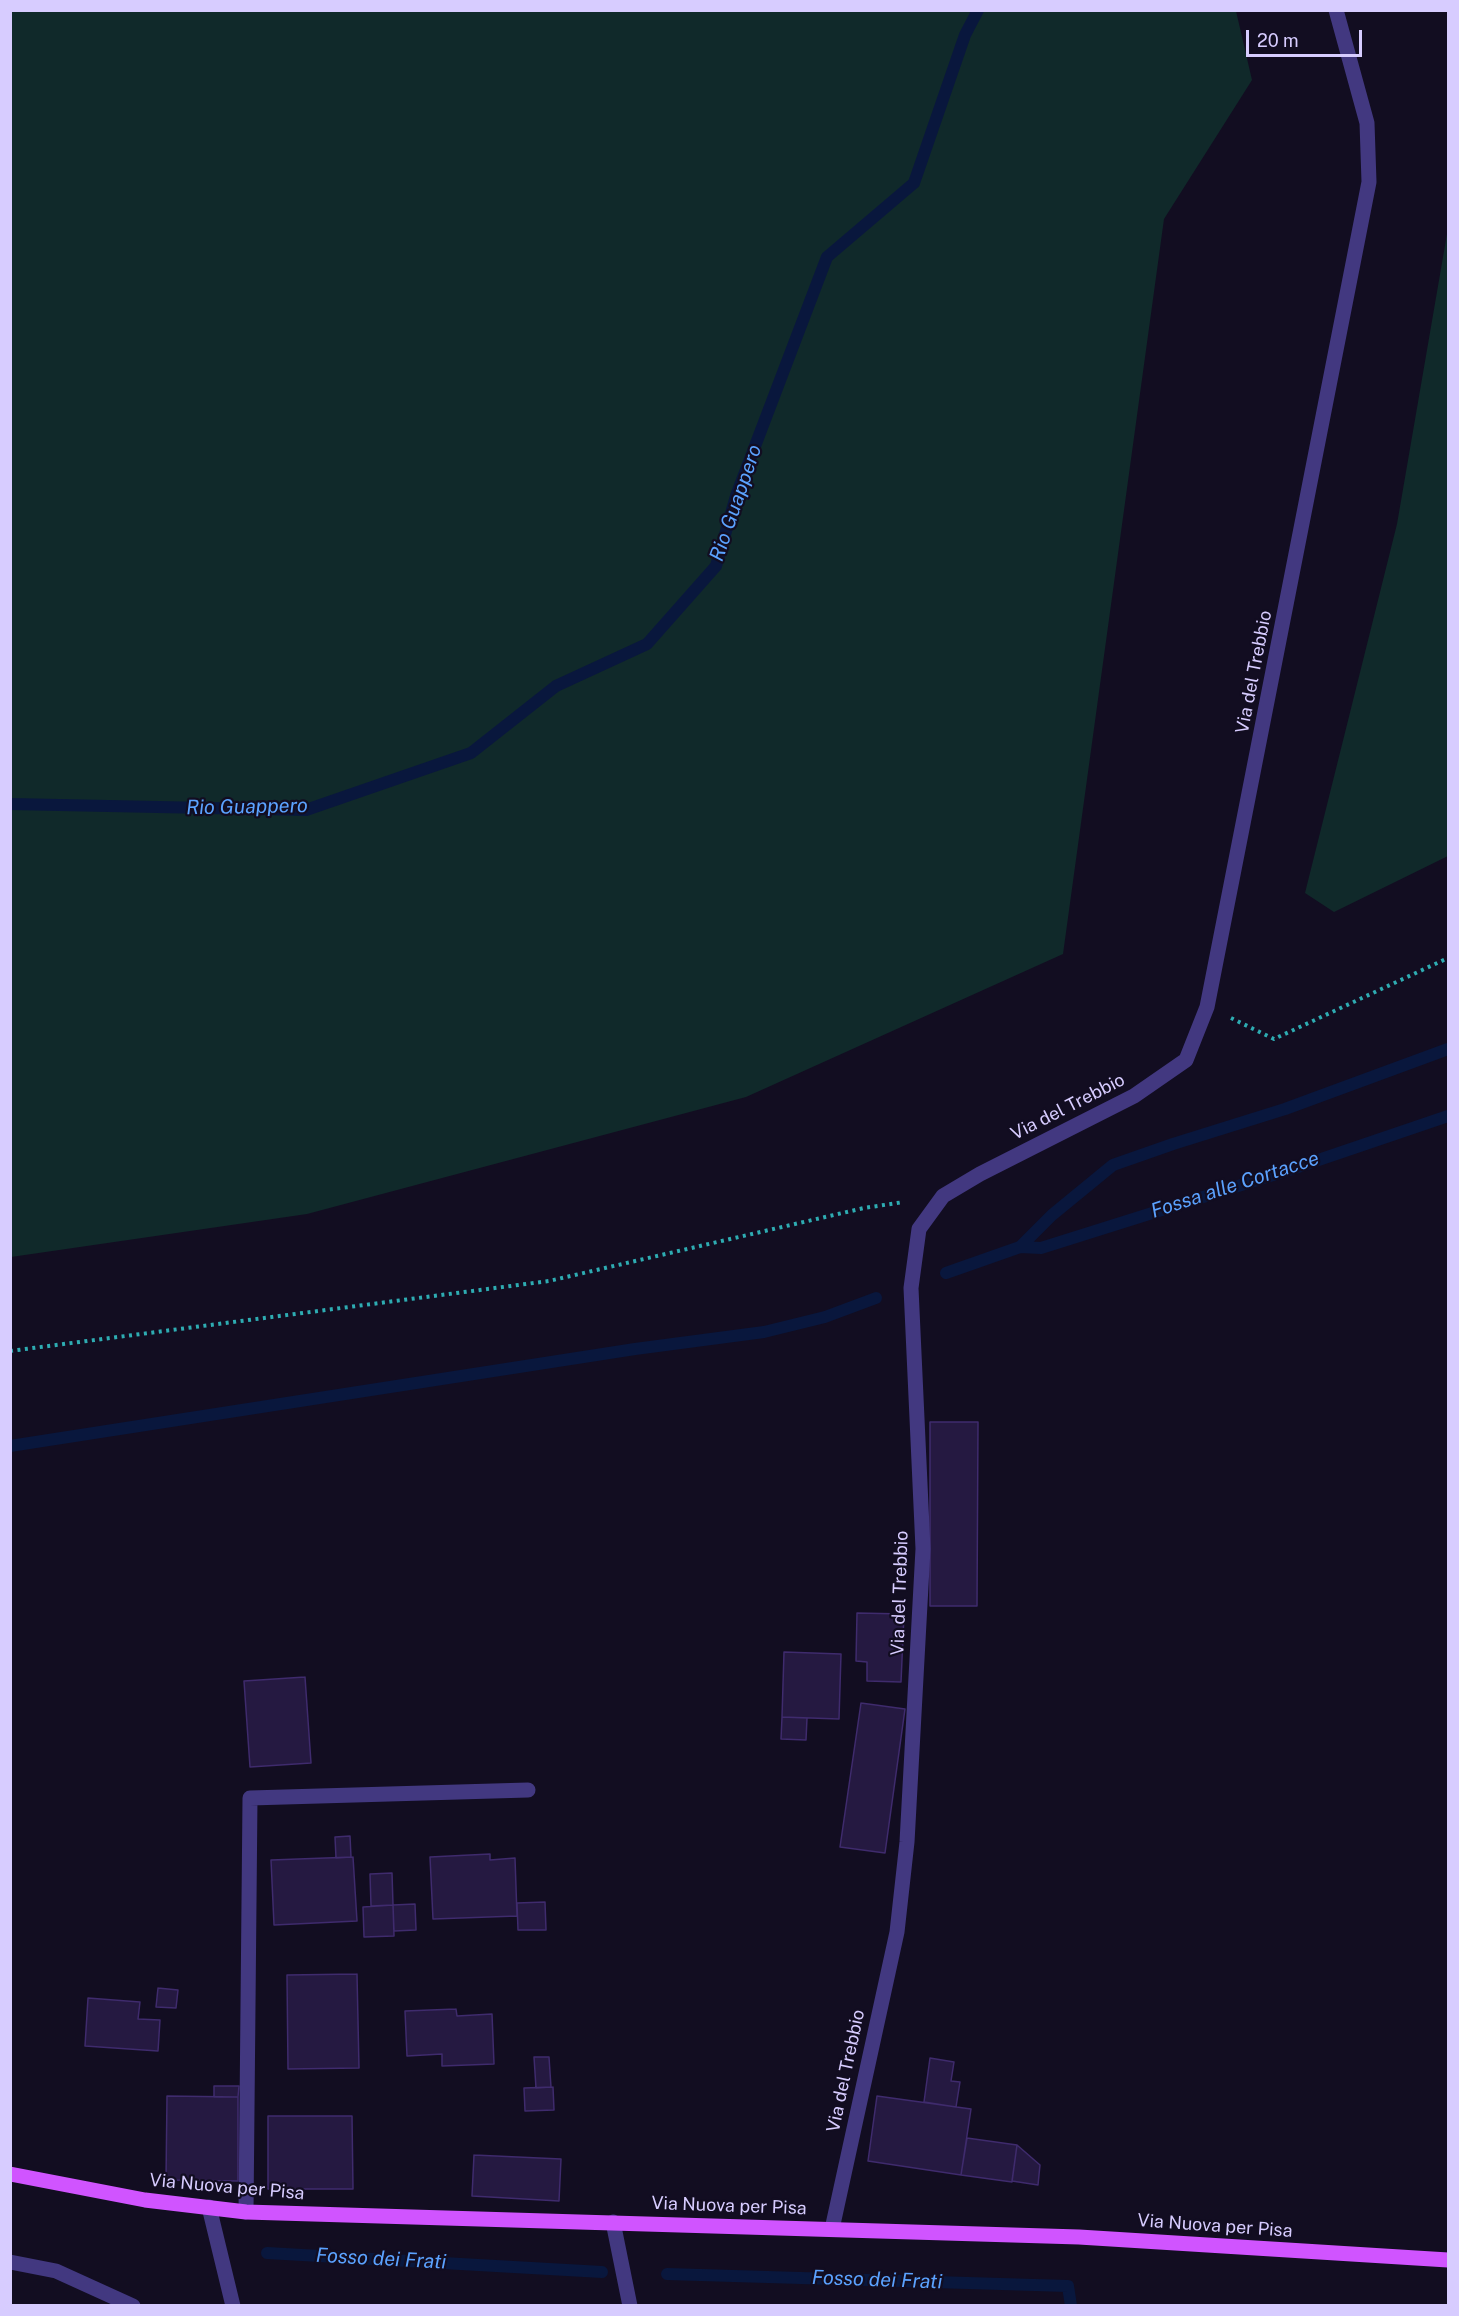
<!DOCTYPE html>
<html>
<head>
<meta charset="utf-8">
<style>
  body { margin:0 }
  #map { position:relative; width:1459px; height:2316px; overflow:hidden; background:#120d21; font-family:"Public Sans",sans-serif }
  canvas { display:block }
  .frame { position:absolute; inset:0; border:12px solid #d7ccff; pointer-events:none }
  .scale { position:absolute; left:1246px; top:30px; width:116px; height:27px; box-sizing:border-box; border:3px solid #d7ccff; border-top:0; padding-left:8px; font-size:18px; line-height:21px; white-space:nowrap; color:#d7ccff; -webkit-text-stroke:4px #120d21; paint-order:stroke }
</style>
</head>
<body>
<div id="map">
<canvas width="1459" height="2316"></canvas>
<div class="frame"></div>
<div class="scale">20 m</div>
</div>
<script>
const g = document.querySelector('canvas').getContext('2d');
g.lineJoin = 'round';
function fill(path, color) {
  g.fillStyle = color;
  g.fill(path, 'evenodd');
}
function shape(rows) {
  const path = new Path2D();
  for (const r of rows) {
    path.moveTo(r[0], r[1]);
    for (let i = 2; i < r.length; i += 2) path.lineTo(r[i], r[i + 1]);
  }
  return path;
}
function stroke(path, color, width, dash) {
  g.strokeStyle = color;
  g.lineWidth = width;
  g.lineCap = dash ? 'butt' : 'round';
  g.setLineDash(dash || []);
  g.stroke(path);
}
function drawText(font, color, halo, rows, align = 'center') {
  g.font = font + ' "Public Sans",sans-serif';
  g.lineWidth = 4.5;
  g.setLineDash([]);
  g.textBaseline = 'middle';
  g.strokeStyle = halo;
  g.fillStyle = color;
  for (const [text, x, y, turn = 0] of rows) {
    g.save();
    g.translate(x, y);
    g.rotate((+turn || 0) * Math.PI / 180);
    g.textAlign = isNaN(turn) ? turn : align;
    if (halo) g.strokeText(text, 0, 0);
    g.fillText(text, 0, 0);
    g.restore();
  }
}
const green = shape([
  [10,11,1236,11,1252,80,1164,219,1063,954,746,1097,307,1214,11,1257],
  [1448,228,1448,856,1334,912,1305,893,1397,524]
]);
const stream = shape([
  [10,804,306,810,471,753,556,686,647,644,716,566,736,496,827,257,914,183,965,35,978,10],
  [1020,1247,1041,1248,1289,1170,1448,1116],
  [946,1273,1020,1247,1052,1215,1113,1165,1173,1144,1285,1109,1448,1049],
  [10,1446,635,1349,764,1332,825,1317,876,1298],
  [267,2253,602,2272],
  [667,2274,1068,2286,1071,2306]
]);
const building = shape([
  [930,1422,978,1422,977,1606,930,1606,930,1422],
  [857,1613,904,1614,901,1682,867,1681,867,1662,856,1661,857,1613],
  [784,1652,841,1654,839,1719,782,1717,784,1652],
  [305,1677,311,1763,250,1767,244,1681,305,1677],
  [861,1703,905,1709,885,1853,840,1847,861,1703],
  [782,1717,807,1718,806,1740,781,1739,782,1717],
  [350,1836,351,1857,336,1858,335,1837,350,1836],
  [490,1854,490,1860,515,1858,517,1916,433,1919,430,1857,490,1854],
  [353,1857,357,1921,274,1925,271,1860,353,1857],
  [392,1873,393,1905,371,1906,370,1874,392,1873],
  [545,1902,546,1930,518,1930,517,1903,545,1902],
  [415,1904,416,1930,394,1931,393,1905,415,1904],
  [393,1905,394,1936,364,1937,363,1907,393,1905],
  [357,1974,359,2068,288,2069,287,1975,357,1974],
  [158,1988,178,1990,176,2008,156,2007,158,1988],
  [88,1998,140,2002,138,2019,160,2020,158,2051,85,2046,88,1998],
  [456,2009,457,2016,492,2014,494,2064,442,2066,442,2054,407,2056,405,2011,456,2009],
  [534,2057,549,2057,551,2087,536,2088,534,2057],
  [930,2058,954,2062,951,2081,960,2082,956,2107,924,2102,930,2058],
  [214,2086,239,2086,238,2097,214,2097,214,2086],
  [553,2087,554,2110,525,2111,524,2088,553,2087],
  [167,2096,238,2097,238,2181,166,2180,167,2096],
  [877,2096,971,2109,961,2175,868,2161,877,2096],
  [268,2116,352,2116,353,2189,268,2189,268,2116],
  [967,2138,1017,2145,1012,2182,961,2175,967,2138],
  [1017,2145,1040,2165,1038,2185,1012,2181,1017,2145],
  [474,2155,561,2159,559,2201,472,2196,474,2155]
]);
const path = shape([
  [1231,1018,1274,1039,1448,958],
  [10,1351,549,1281,864,1208,904,1202]
]);
const service = shape([
  [246,2212,250,1798,528,1790],
  [613,2222,630,2306],
  [10,2262,56,2271,133,2306]
]);
const minor = shape([
  [209,2207,233,2306],
  [832,2229,897,1932,907,1842,923,1549,911,1288,919,1229,943,1196,980,1174,1134,1096,1186,1060,1207,1007,1369,182,1367,123,1336,10]
]);
const primary = shape([
  [10,2174,145,2200,246,2212,1079,2237,1448,2260]
]);
const streetNames = [
  ["Via del Trebbio",1254,672,-79],
  ["Via del Trebbio",1068,1107,-27],
  ["Via del Trebbio",900,1593,-88],
  ["Via del Trebbio",846,2071,-78],
  ["Via Nuova per Pisa",227,2187,5],
  ["Via Nuova per Pisa",729,2206,2],
  ["Via Nuova per Pisa",1215,2226,4]
];
const waterNames = [
  ["Rio Guappero",736,503,-71],
  ["Rio Guappero",247,807,-1],
  ["Fossa alle Cortacce",1235,1185,-18],
  ["Fosso dei Frati",381,2259,3],
  ["Fosso dei Frati",877,2280,2]
];
fill(green, '#10292a');
stroke(stream, '#09173d', 12);
fill(building, '#251941');
stroke(building, '#3f2b6d', 1.5);
stroke(path, '#2eacb2', 4, [3, 4.5]);
stroke(service, '#423880', 15);
stroke(minor, '#423880', 15);
stroke(primary, '#d054ff', 15);
drawText('18px', '#d7ccff', '#120d21', streetNames);
drawText('italic 20px', '#5ba2ff', '#120d21', waterNames);
</script>
</body>
</html>
